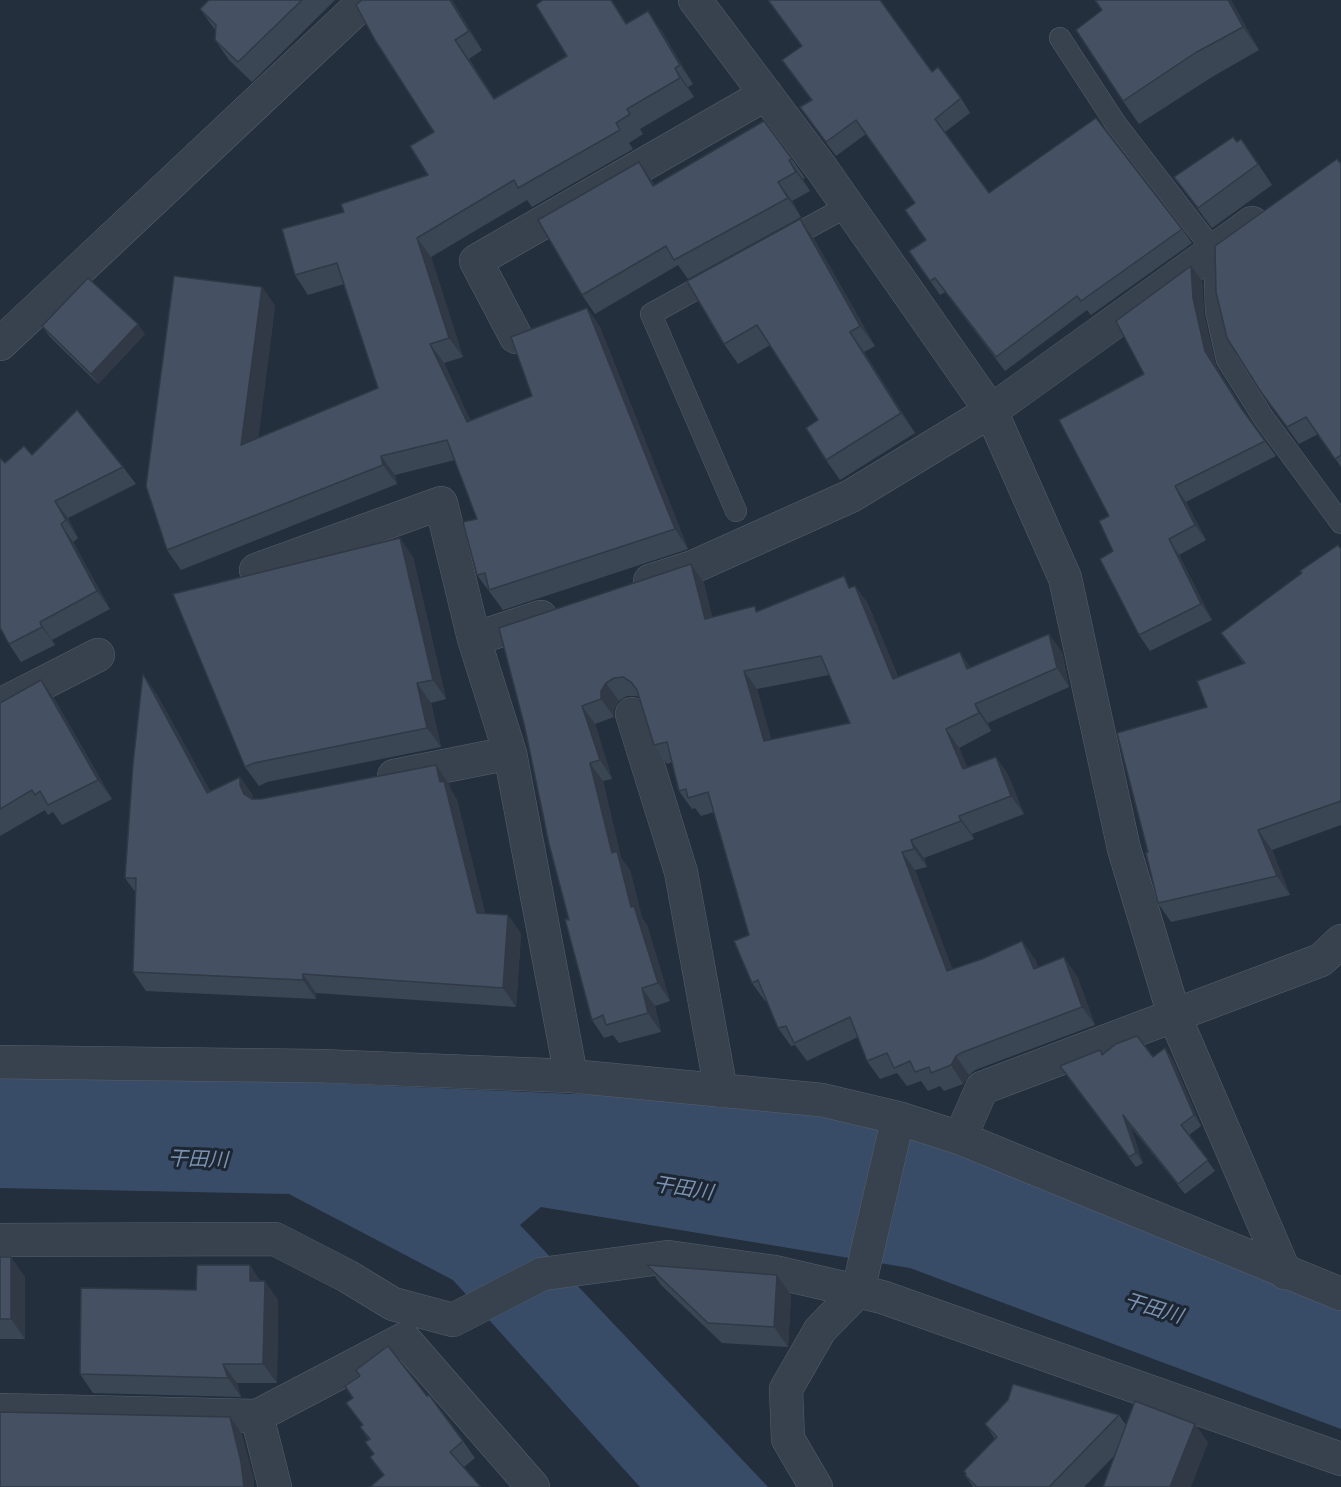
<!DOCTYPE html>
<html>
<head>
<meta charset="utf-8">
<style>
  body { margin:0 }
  canvas { display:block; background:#242f3e }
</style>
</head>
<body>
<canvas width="1341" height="1487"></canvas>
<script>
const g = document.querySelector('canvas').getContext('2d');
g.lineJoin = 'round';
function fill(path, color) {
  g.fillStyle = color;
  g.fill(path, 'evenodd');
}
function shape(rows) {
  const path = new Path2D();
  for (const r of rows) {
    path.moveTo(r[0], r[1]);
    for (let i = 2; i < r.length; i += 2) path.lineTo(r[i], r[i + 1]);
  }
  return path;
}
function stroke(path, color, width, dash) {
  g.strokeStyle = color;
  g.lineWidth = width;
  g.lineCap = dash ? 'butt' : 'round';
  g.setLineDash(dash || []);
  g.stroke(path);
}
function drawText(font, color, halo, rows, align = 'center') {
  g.font = font + ' Karla,"Noto Sans JP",sans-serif';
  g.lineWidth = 6;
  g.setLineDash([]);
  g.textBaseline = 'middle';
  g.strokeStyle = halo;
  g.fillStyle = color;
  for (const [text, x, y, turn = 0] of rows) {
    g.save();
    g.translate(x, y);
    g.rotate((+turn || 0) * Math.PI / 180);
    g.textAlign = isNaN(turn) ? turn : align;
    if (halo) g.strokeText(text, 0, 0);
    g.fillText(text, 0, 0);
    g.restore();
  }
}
const water = shape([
  [0,1069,689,1099,800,1110,943,1143,1341,1309,1341,1429,910,1268,541,1207,520,1225,768,1487,640,1487,453,1280,289,1194,0,1188]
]);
const lane = shape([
  [1060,38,1116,124,1214,251,1216,311,1227,360,1263,417,1341,523],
  [782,242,848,206],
  [718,277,651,314,736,511]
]);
const street = shape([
  [695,0,822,169,991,411,1065,578,1124,849,1174,1015,1285,1273],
  [516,337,476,261,766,94],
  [0,344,353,12,372,0],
  [256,570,441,503,474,639],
  [650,581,693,567,851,496,991,411,1252,223],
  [541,617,474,639,510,753,571,1076],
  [0,705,98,655],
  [632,714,681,872,721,1091],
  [394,776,510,753],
  [0,1062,320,1066,571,1076,822,1100,898,1118,960,1138,1341,1294],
  [960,1138,982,1088,1321,960,1341,941],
  [0,1240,275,1239,347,1276,393,1304,453,1320,542,1274,668,1257,775,1272,882,1297,1341,1459],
  [0,1410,257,1416,404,1339,533,1487],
  [257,1416,275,1487],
  [816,1487,788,1439,786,1389,820,1330,858,1291,898,1118]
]);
const wall = shape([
  [209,0,335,0,252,82,229,60,215,40,216,31,200,9],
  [362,0,452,0,482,50,469,59,494,98,627,23,661,30,693,84,688,87,694,97,640,129,643,134,629,143,633,149,532,207,527,200,431,257,463,357,444,363,470,420,532,396,587,308,600,327,688,549,503,610,477,575,477,519,455,460,395,475,397,484,181,570,167,550,262,287,275,306,258,438,378,388,344,284,308,295,295,275,344,212,428,175,434,132],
  [1095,0,1231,0,1259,50,1212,77,1139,124,1123,101,1102,10],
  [801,46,932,72,961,98,970,113,945,132,989,193,1182,229,1192,243,1091,315,1087,310,1005,371,945,292,940,295,909,251,926,240,915,203,866,134,836,156,800,107,811,101],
  [1237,142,1255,159,1272,185,1212,228,1174,177],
  [792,159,805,178,803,179,810,191,792,201,801,217,688,279,678,265,595,314,582,295,652,181,655,186],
  [1341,164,1341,467,1318,434,1299,444,1261,392],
  [800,219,814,239,875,346,864,352,915,433,840,480,826,460,818,420,770,345,738,364,724,344],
  [1191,266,1202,281,1204,314,1216,366,1249,419,1276,456,1186,502,1206,540,1179,555,1212,620,1150,651,1139,635,1113,551,1109,516,1144,374],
  [42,326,145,334,98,384,50,337],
  [32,455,123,467,136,484,68,518,78,538,73,542,110,609,52,640,55,645,21,662,9,644,1,630,0,630,0,458,5,463],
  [1341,549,1341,825,1272,850,1290,895,1171,922,1158,903,1148,852,1207,707,1244,664,1221,633],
  [413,557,446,699,431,703,441,747,267,782,259,786,245,767],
  [691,564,704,583,712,617,758,611,855,586,868,604,898,677,971,667,1062,652,1069,687,988,723,991,731,959,748,967,767,996,757,1008,775,1024,814,972,834,974,839,924,858,927,867,915,870,952,969,1035,959,1038,967,1077,976,1095,1025,975,1070,969,1075,963,1084,944,1091,940,1086,928,1091,921,1081,907,1086,897,1073,880,1079,867,1061,858,1037,807,1061,795,1045,791,1046,778,1028,767,1000,765,1001,752,983,749,935,714,812,701,816,695,808,692,809,679,791,672,762,667,764,654,745,639,697,636,696,627,696,619,701,614,709,614,717,595,724,612,779,603,781,621,858,630,870,642,918,647,925,670,1001,655,1006,661,1032,619,1043,613,1035,604,1038,592,1020,525,728],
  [829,675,850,723,771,740,757,689],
  [41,680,55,700,112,799,62,825,53,812,48,815,45,810,0,836,0,703],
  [156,693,210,791,240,777,253,796,253,799,261,799,449,784,451,790,457,800,485,914,508,915,521,934,516,1007,316,993,316,999,146,991,133,972,136,893,125,878],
  [1103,1055,1172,1058,1201,1126,1189,1135,1215,1171,1185,1194,1130,1126,1143,1163,1136,1167,1060,1066],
  [0,1257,25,1277,25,1339,0,1339],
  [647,1265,777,1275,791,1295,788,1347,722,1343,661,1285],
  [261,1281,278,1300,277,1383,237,1383,241,1397,93,1393,80,1374,196,1290],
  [427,1396,463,1441,475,1458,464,1467,384,1476,370,1457,374,1454,369,1440,360,1427],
  [1119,1415,1126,1425,1195,1424,1208,1443,1114,1456,1084,1487,973,1487,965,1475,966,1474,964,1471,995,1439,985,1424]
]);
const shadedWall = shape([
  [450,0,452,0,482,50,469,31],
  [611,0,612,0,639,43,626,24],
  [1228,0,1231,0,1259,50,1243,27],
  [648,11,661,30,693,84,680,65],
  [675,68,688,87,694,97,680,78],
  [789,160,803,179,810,191,796,172],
  [639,162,652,181,667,206,653,186],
  [778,182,792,201,801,217,788,198],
  [800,219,814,239,875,346,860,326],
  [417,238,431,257,463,357,449,338],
  [1191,266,1202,281,1204,314,1216,366,1252,424,1205,351,1193,298],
  [262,287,275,306,255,464,241,445],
  [587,308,600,327,688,549,675,529],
  [138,324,145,334,98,384,91,374],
  [850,332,864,352,915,433,901,413],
  [430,344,444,363,480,441,467,422],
  [381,456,395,475,397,484,383,465],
  [1175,486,1186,502,1206,540,1195,525],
  [55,501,68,518,78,538,66,520],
  [61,524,73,542,110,609,97,591],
  [400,538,413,557,446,699,433,680],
  [1169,539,1179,555,1212,620,1201,604],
  [691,564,704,583,717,637,705,619],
  [855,586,868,604,906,698,893,679],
  [40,622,52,640,55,645,42,627],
  [1049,634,1062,652,1069,687,1057,668],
  [960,652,973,671,967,669],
  [744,671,757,689,777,759,764,741],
  [143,674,156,693,221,811,207,793],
  [41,680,55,700,112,799,98,780],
  [417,683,431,703,441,747,427,728],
  [606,683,619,701,614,709,614,717,601,699,601,691],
  [975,704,988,723,991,731,979,713],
  [582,706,595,724,612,779,600,760],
  [946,729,959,748,976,787,963,769],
  [996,757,1008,775,1024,814,1011,796],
  [590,763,603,781,621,858,630,870,642,918,647,925,670,1001,658,983,612,853],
  [436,765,449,784,451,790,457,800,490,932,477,913],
  [240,777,253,796,253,804,244,794,240,785],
  [959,816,972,834,974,839,961,821],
  [1258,830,1272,850,1290,895,1277,876],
  [911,840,924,858,927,867,914,849],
  [902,852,915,870,960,989,947,971],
  [508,915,521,934,516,1007,503,988],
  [1022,941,1035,959,1047,987,1034,969],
  [1064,957,1077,976,1095,1025,1082,1007],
  [303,974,316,993,316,999,303,980],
  [642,988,655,1006,661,1032,648,1013],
  [1165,1048,1172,1058,1201,1126,1194,1115],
  [956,1056,969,1075,963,1084,951,1065],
  [1123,1115,1130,1126,1143,1163,1136,1153],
  [11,1257,25,1277,25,1339,11,1319],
  [250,1265,263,1285,250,1281],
  [777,1275,791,1295,788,1347,774,1327],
  [265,1281,278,1300,277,1383,263,1364],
  [223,1364,237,1383,241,1397,228,1378],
  [230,1417,242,1434,254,1479,254,1487,244,1487],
  [1195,1424,1208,1443,1191,1487,1170,1487]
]);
const building = shape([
  [209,0,302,0,238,62,215,40,216,25,200,9,209,0],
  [362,0,450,0,469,31,455,40,494,99,567,56,536,5,543,0,611,0,626,24,648,11,680,65,675,68,680,78,627,109,630,114,616,123,620,130,518,188,514,180,417,238,449,338,430,344,467,422,532,396,511,337,587,308,675,529,489,590,485,573,477,575,463,522,477,519,447,440,381,456,383,465,167,550,146,486,174,276,262,287,241,445,378,388,337,263,295,275,282,229,344,212,341,204,428,175,410,146,434,132,375,40,356,5,362,0],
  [768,0,880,0,932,72,938,67,961,98,935,119,989,193,1096,118,1182,229,1081,301,1077,296,996,357,935,278,930,281,909,251,926,240,905,210,915,203,856,120,826,142,800,107,812,100,782,60,802,46,768,0],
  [1095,0,1228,0,1243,27,1195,53,1123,101,1076,30,1102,10,1095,0],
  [764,121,792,159,789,160,796,172,778,182,788,198,674,260,666,246,582,295,538,220,639,162,653,186,764,121],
  [1233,137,1237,142,1241,139,1258,164,1198,208,1174,177,1233,137],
  [1337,159,1341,164,1341,455,1335,459,1306,417,1287,427,1261,392,1227,338,1216,292,1215,246,1337,159],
  [800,219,860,326,850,332,901,413,826,460,806,428,818,420,757,325,724,344,687,281,800,219],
  [1191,266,1193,298,1205,351,1241,408,1265,441,1175,486,1195,525,1169,539,1201,604,1139,635,1100,559,1113,551,1099,521,1109,516,1059,420,1144,374,1116,321,1191,266],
  [88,278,138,324,91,374,42,326,88,278],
  [77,410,123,467,55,501,66,520,61,524,97,591,40,622,42,627,9,644,0,627,0,458,5,463,24,446,32,455,77,410],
  [400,538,433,680,417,683,427,728,254,763,245,767,173,594,400,538],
  [1338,545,1341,549,1341,801,1258,830,1277,876,1158,903,1146,853,1148,852,1117,733,1207,707,1197,681,1245,663,1221,633,1302,573,1300,571,1338,545],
  [691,564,705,619,755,606,756,612,844,576,849,588,855,586,893,679,960,652,967,669,1049,634,1057,668,975,704,979,713,946,729,963,769,996,757,1011,796,959,816,961,821,911,840,914,849,902,852,947,971,982,959,1022,941,1034,969,1064,957,1082,1007,963,1052,956,1056,951,1065,931,1073,929,1067,915,1072,910,1061,894,1068,887,1053,867,1061,850,1017,794,1043,786,1026,778,1028,758,980,752,983,734,941,749,935,708,792,688,798,686,789,679,791,667,742,654,745,637,690,631,682,623,677,614,678,606,683,601,691,601,699,582,706,600,760,590,763,612,853,617,851,631,907,634,906,658,983,642,988,648,1013,606,1025,603,1015,592,1020,565,919,569,920,549,844,525,728,499,628,691,564],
  [821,656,850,723,764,741,744,671,821,656],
  [143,674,207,793,240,777,240,785,244,794,252,799,261,799,436,765,440,782,444,781,477,913,508,915,503,988,303,974,303,980,133,972,136,878,125,878,133,764,143,674],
  [41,680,98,780,48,805,40,791,35,795,32,790,0,809,0,703,41,680],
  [1137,1036,1153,1057,1165,1048,1194,1115,1181,1125,1208,1160,1178,1184,1123,1115,1136,1153,1129,1157,1060,1066,1100,1050,1102,1055,1116,1044,1137,1036],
  [0,1257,11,1257,11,1319,0,1319,0,1257],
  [197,1265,250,1265,250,1281,265,1281,263,1364,223,1364,228,1378,80,1374,81,1288,196,1290,197,1265],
  [647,1265,777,1275,774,1327,708,1323,647,1265],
  [388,1346,427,1396,429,1395,463,1441,450,1452,481,1487,370,1487,384,1475,370,1457,374,1454,365,1442,370,1439,360,1427,363,1425,346,1403,353,1398,345,1386,360,1376,356,1370,388,1346],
  [1013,1384,1119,1415,1049,1487,977,1487,965,1475,966,1474,964,1471,997,1437,985,1424,1008,1400,1013,1384],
  [1135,1401,1195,1424,1170,1487,1103,1487,1135,1401],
  [0,1412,230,1417,241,1462,244,1487,0,1487,0,1412]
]);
const waterNames = [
  ["干田川",198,1160,2],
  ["干田川",683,1189,9],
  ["干田川",1153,1309,17]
];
fill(water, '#394c67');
stroke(lane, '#565f6c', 22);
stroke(street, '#565f6c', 34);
stroke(lane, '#38414e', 21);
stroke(street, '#38414e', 33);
fill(wall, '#3b4654');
fill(shadedWall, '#303945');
fill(building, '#455162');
stroke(building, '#303945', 1.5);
drawText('italic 20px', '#7c92b1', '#1d2633', waterNames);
</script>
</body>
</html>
